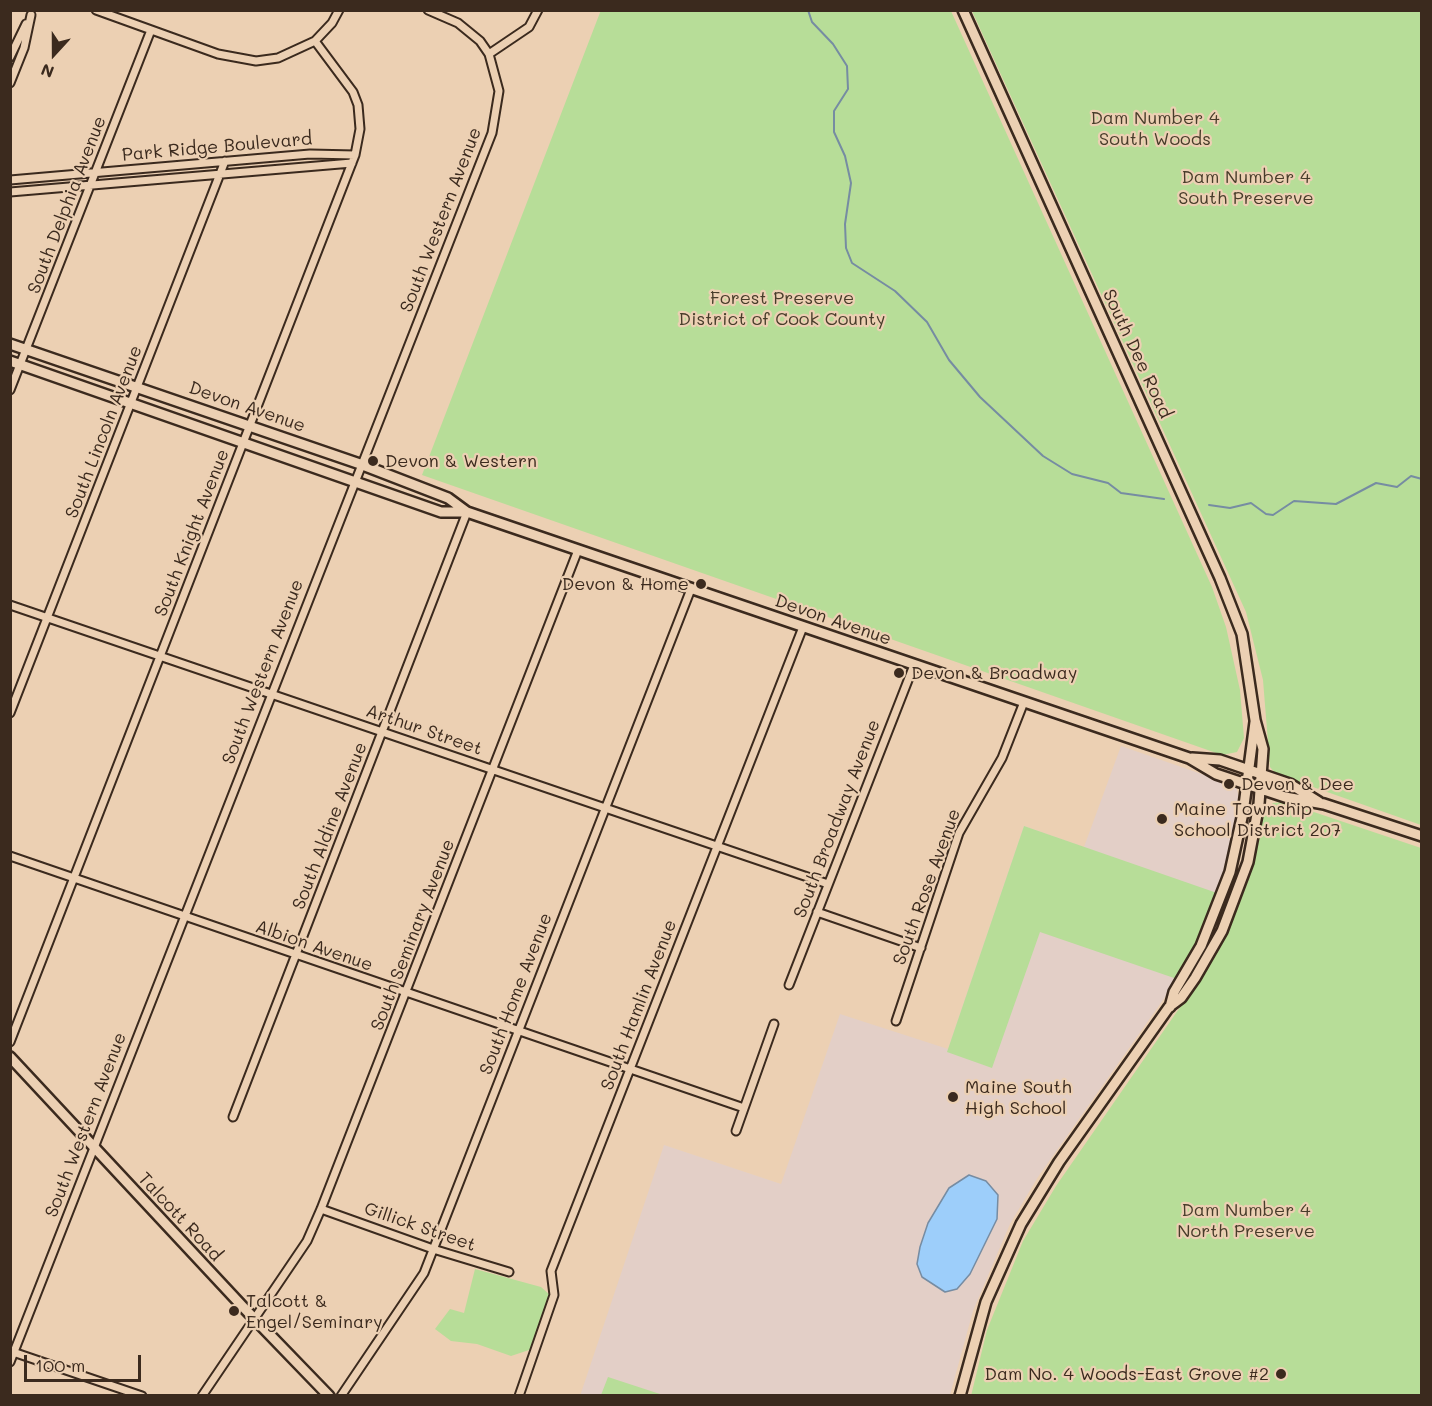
<!DOCTYPE html>
<html>
<head>
<meta charset="utf-8">
<style>
  body { margin:0 }
  #map { position:relative; width:1432px; height:1406px; overflow:hidden; background:#ecd0b3; font-family:Mali,sans-serif }
  canvas { display:block }
  .frame { position:absolute; inset:0; border:12px solid #3b2a1e; pointer-events:none }
  .north { position:absolute; left:24px; top:24px; width:60px; height:60px; -webkit-text-stroke:4px #ecd0b3; paint-order:stroke; rotate:201deg; font-size:16px; font-weight:700; line-height:24px; text-align:center; color:#3b2a1e }
  .north::after { content:''; display:block; margin:auto; width:21px; height:27px; background:#3b2a1e; clip-path:polygon(50% 0,100% 100%,50% 72%,0 100%) }
  .scale { position:absolute; left:24px; top:1355px; width:117px; height:27px; box-sizing:border-box; border:3px solid #3b2a1e; border-top:0; padding-left:8px; font-size:18px; line-height:21px; white-space:nowrap; color:#3b2a1e; -webkit-text-stroke:4px #ecd0b3; paint-order:stroke }
</style>
</head>
<body>
<div id="map">
<canvas width="1432" height="1406"></canvas>
<div class="frame"></div>
<div class="north">N</div>
<div class="scale">100 m</div>
</div>
<script>
const g = document.querySelector('canvas').getContext('2d');
g.lineJoin = 'round';
function fill(path, color) {
  g.fillStyle = color;
  g.fill(path, 'evenodd');
}
function shape(rows) {
  const path = new Path2D();
  for (const r of rows) {
    path.moveTo(r[0], r[1]);
    for (let i = 2; i < r.length; i += 2) path.lineTo(r[i], r[i + 1]);
  }
  return path;
}
function stroke(path, color, width, dash) {
  g.strokeStyle = color;
  g.lineWidth = width;
  g.lineCap = dash ? 'butt' : 'round';
  g.setLineDash(dash || []);
  g.stroke(path);
}
function drawText(font, color, halo, rows, align = 'center') {
  g.font = font + ' Mali,sans-serif';
  g.lineWidth = 4.5;
  g.setLineDash([]);
  g.textBaseline = 'middle';
  g.strokeStyle = halo;
  g.fillStyle = color;
  for (const [text, x, y, turn = 0] of rows) {
    g.save();
    g.translate(x, y);
    g.rotate((+turn || 0) * Math.PI / 180);
    g.textAlign = isNaN(turn) ? turn : align;
    if (halo) g.strokeText(text, 0, 0);
    g.fillText(text, 0, 0);
    g.restore();
  }
}
const built = shape([
  [1121,746,1236,786,1241,805,1229,856,1217,893,1175,983,1038,1177,1010,1224,973,1311,950,1395,580,1396,664,1145,781,1184,840,1014,948,1049,1024,826,1084,847]
]);
const green = shape([
  [601,10,951,11,1212,587,1226,627,1240,690,1244,738,1237,752,1222,755,422,475],
  [972,11,1421,11,1421,825,1276,774,1270,767,1263,680,1246,612],
  [1284,802,1421,848,1421,1395,971,1396,987,1330,1023,1241,1056,1186,1203,974,1234,916,1247,884,1265,809,1273,803],
  [1024,826,1217,893,1204,928,1177,979,1040,932,992,1068,947,1052],
  [475,1269,541,1287,550,1295,532,1349,511,1356,477,1344,451,1341,435,1329,450,1309,464,1313],
  [608,1377,663,1395,601,1395]
]);
const water = shape([
  [969,1175,986,1181,998,1195,997,1219,970,1274,957,1289,945,1292,922,1277,917,1264,920,1247,928,1223,949,1188,969,1175]
]);
const stream = shape([
  [808,10,812,22,833,44,847,66,848,89,834,111,834,132,845,156,851,183,845,224,846,248,852,263,895,291,927,322,949,360,980,397,1043,456,1072,474,1108,483,1121,493,1164,499],
  [1209,505,1230,508,1251,503,1266,514,1273,515,1294,501,1336,504,1376,483,1397,487,1411,476,1422,479]
]);
const street = shape([
  [96,10,218,54,256,61,278,58,315,41,332,23,339,10],
  [428,10,458,23,480,41,489,54],
  [10,57,26,24],
  [10,83,24,48,31,15],
  [10,180,310,154,355,155],
  [10,192,352,163],
  [10,390,151,30],
  [10,605,828,884],
  [10,713,225,161],
  [10,856,744,1108],
  [817,912,921,948],
  [789,985,914,665],
  [896,1021,959,833,1002,758,1024,702],
  [10,1042,355,155,360,129,358,105,353,92,315,41],
  [233,1117,467,512],
  [736,1131,774,1024],
  [321,1209,433,1249,509,1272],
  [10,1351,142,1396],
  [10,1362,492,133,499,91,489,54,529,27,538,10],
  [202,1396,307,1241,321,1209,578,550],
  [341,1396,424,1273,691,589],
  [519,1396,554,1295,551,1271,803,627]
]);
const secondary = shape([
  [10,344,360,464,448,498,467,512,1189,758,1216,774,1285,797,1324,804,1422,836],
  [10,361,441,512,467,512],
  [1192,758,1220,760,1290,784,1319,802],
  [1170,1007,1174,992,1201,946,1230,872,1243,813,1255,722],
  [10,1057,244,1308,329,1396],
  [960,1396,986,1302,1021,1224,1059,1162,1169,1007,1181,998,1195,978,1222,931,1248,862,1259,804,1263,749,1255,720,1242,634,1220,578,963,10]
]);
const markers = [
  [373,461,6,"#3b2a1e"],
  [701,584,6,"#3b2a1e"],
  [899,673,6,"#3b2a1e"],
  [1229,784,6,"#3b2a1e"],
  [1162,819,6,"#3b2a1e"],
  [953,1097,6,"#3b2a1e"],
  [234,1311,6,"#3b2a1e"],
  [1281,1374,6,"#3b2a1e"]
];
const parkNames = [
  ["Dam Number 4",1155,118],
  ["South Woods",1155,139],
  ["Dam Number 4",1246,177],
  ["South Preserve",1246,198],
  ["Forest Preserve",782,298],
  ["District of Cook County",782,319],
  ["Dam Number 4",1246,1210],
  ["North Preserve",1246,1231]
];
const streetNames = [
  ["Park Ridge Boulevard",217,147,-5],
  ["South Delphia Avenue",67,205,-69],
  ["South Western Avenue",441,220,-69],
  ["South Dee Road",1137,354,65],
  ["Devon Avenue",247,407,19],
  ["South Lincoln Avenue",104,432,-69],
  ["South Knight Avenue",192,533,-69],
  ["Devon Avenue",833,620,19],
  ["South Western Avenue",263,672,-69],
  ["Arthur Street",424,730,19],
  ["South Broadway Avenue",837,819,-69],
  ["South Aldine Avenue",330,826,-69],
  ["South Rose Avenue",927,887,-70],
  ["South Seminary Avenue",413,935,-69],
  ["Albion Avenue",314,946,19],
  ["South Home Avenue",516,994,-69],
  ["South Hamlin Avenue",639,1005,-69],
  ["South Western Avenue",86,1125,-69],
  ["Talcott Road",180,1217,47],
  ["Gillick Street",420,1227,19]
];
const poiNames = [
  ["Devon & Western",385,461],
  ["Devon & Home",689,584,"right"],
  ["Devon & Broadway",911,673],
  ["Devon & Dee",1241,784],
  ["Maine Township",1174,809],
  ["School District 207",1174,830],
  ["Maine South",965,1087],
  ["High School",965,1108],
  ["Talcott &",246,1301],
  ["Engel/Seminary",246,1322],
  ["Dam No. 4 Woods-East Grove #2",1269,1374,"right"]
];
fill(built, '#e3cfc7');
fill(green, '#b7dd98');
fill(water, '#9dcefa');
stroke(water, '#768ca2', 1.5);
stroke(stream, '#768ca2', 2);
stroke(street, '#3b2a1e', 11);
stroke(secondary, '#3b2a1e', 14);
stroke(street, '#ecd0b3', 7);
stroke(secondary, '#ecd0b3', 9);
for (const [x, y, r, color] of markers) {
  const dot = new Path2D();
  dot.arc(x, y, r, 0, 2 * Math.PI);
  g.fillStyle = color;
  g.fill(dot);
  stroke(dot, '#ecd0b3', 2);
}
drawText('18px', '#473c2a', '#ecd0b3', parkNames);
drawText('18px', '#3b2a1e', '#ecd0b3', streetNames);
drawText('18px', '#3b2a1e', '#ecd0b3', poiNames, 'left');
</script>
</body>
</html>
